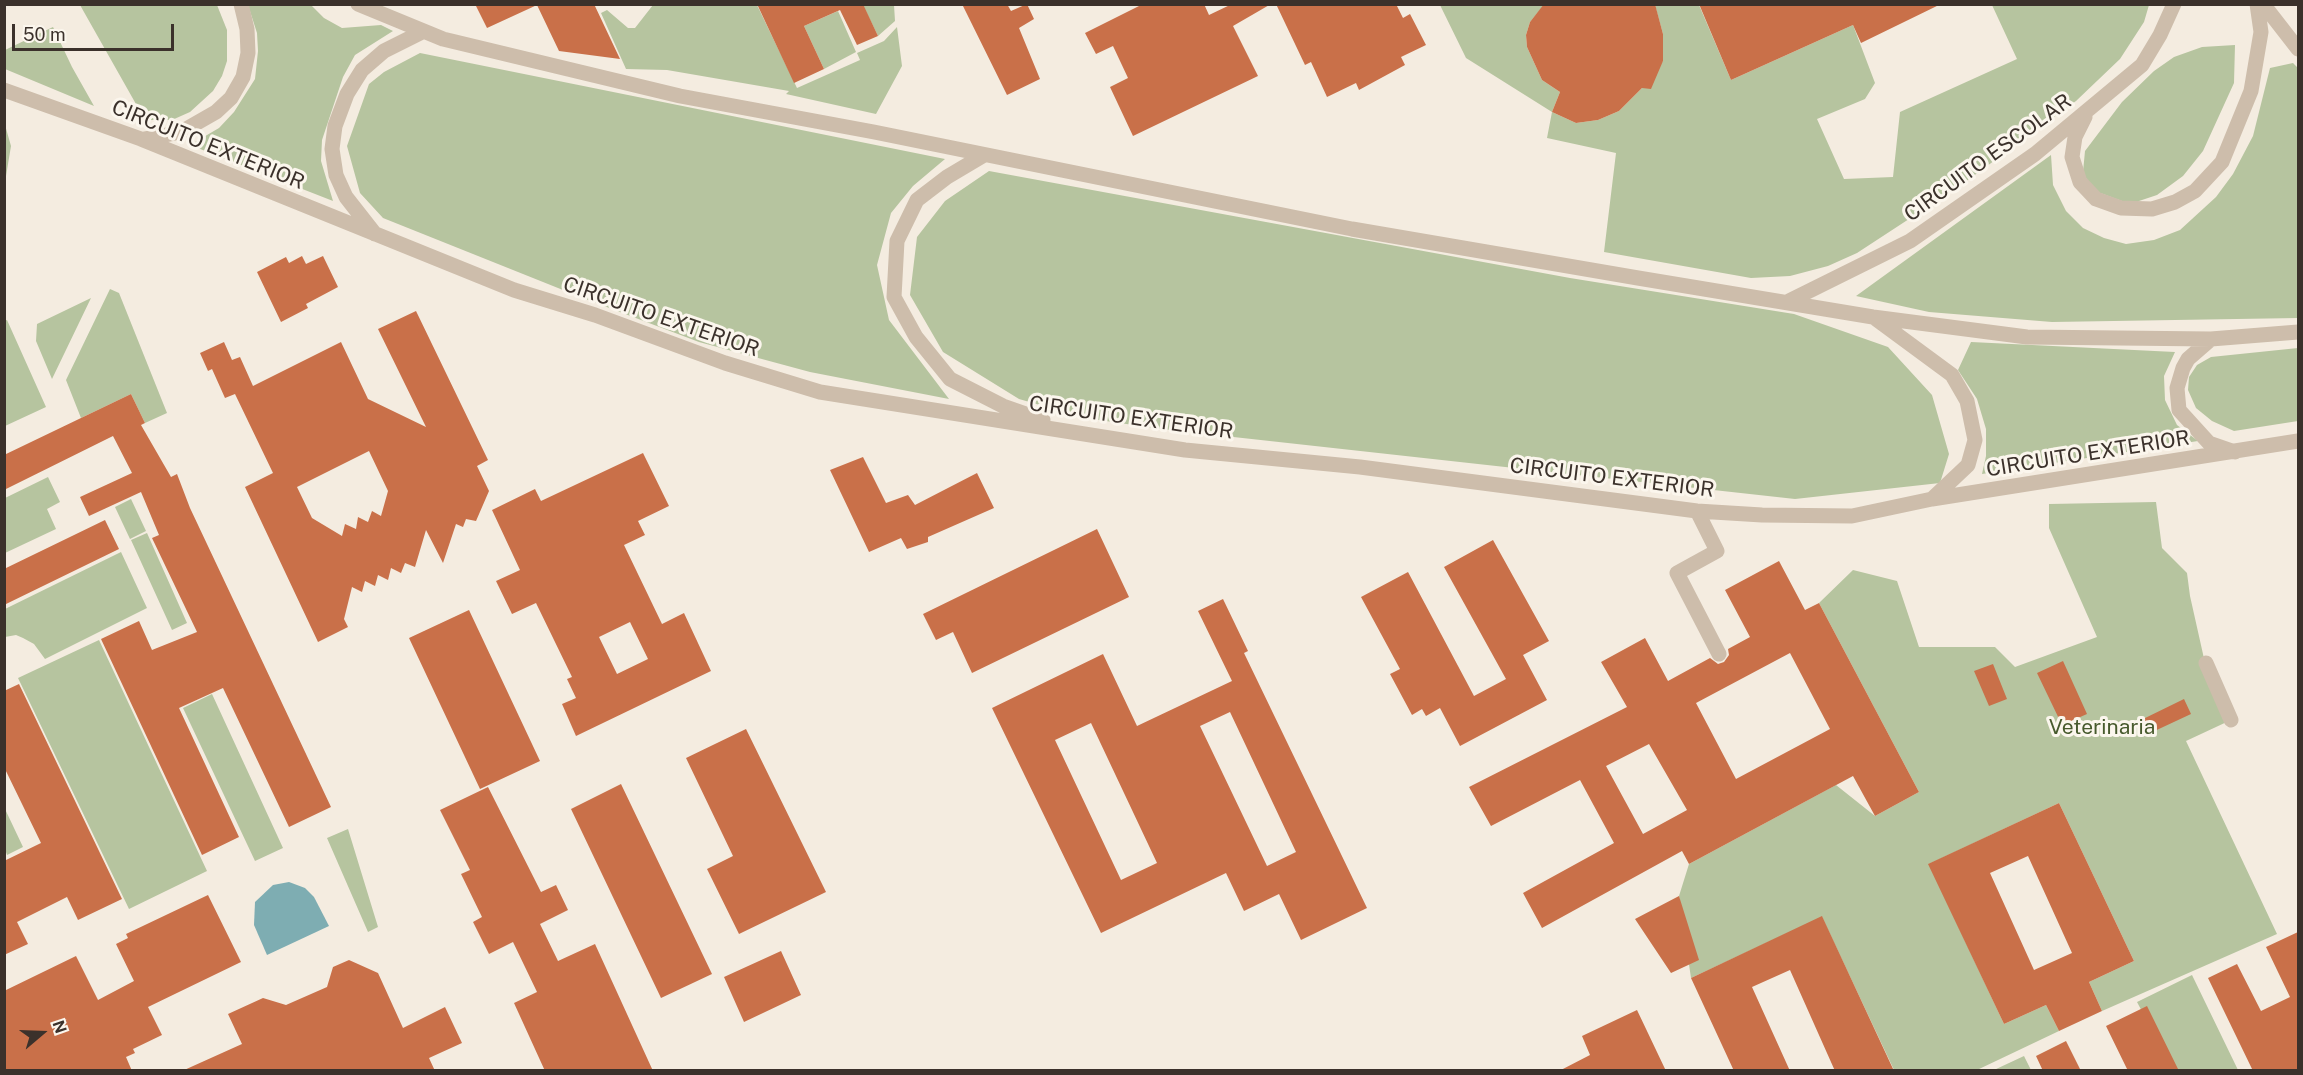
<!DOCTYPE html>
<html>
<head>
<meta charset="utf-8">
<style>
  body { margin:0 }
  #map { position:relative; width:2303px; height:1075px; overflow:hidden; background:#f4ece0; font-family:"Public Sans",sans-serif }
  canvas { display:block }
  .frame { position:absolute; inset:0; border:6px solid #3b312b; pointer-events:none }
  .north { position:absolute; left:12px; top:1003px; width:60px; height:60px; -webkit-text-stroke:4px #fbf6ed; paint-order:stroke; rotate:71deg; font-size:16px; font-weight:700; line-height:24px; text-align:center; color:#3b312b }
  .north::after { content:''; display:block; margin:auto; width:21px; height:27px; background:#3b312b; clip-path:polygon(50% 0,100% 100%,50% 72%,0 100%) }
  .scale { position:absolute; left:12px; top:24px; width:162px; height:27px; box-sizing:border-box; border:3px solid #3b312b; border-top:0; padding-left:8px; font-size:18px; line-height:21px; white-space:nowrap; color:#3b312b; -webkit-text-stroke:4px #fbf6ed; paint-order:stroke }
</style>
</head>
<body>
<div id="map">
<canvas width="2303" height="1075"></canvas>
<div class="frame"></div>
<div class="north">N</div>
<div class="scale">50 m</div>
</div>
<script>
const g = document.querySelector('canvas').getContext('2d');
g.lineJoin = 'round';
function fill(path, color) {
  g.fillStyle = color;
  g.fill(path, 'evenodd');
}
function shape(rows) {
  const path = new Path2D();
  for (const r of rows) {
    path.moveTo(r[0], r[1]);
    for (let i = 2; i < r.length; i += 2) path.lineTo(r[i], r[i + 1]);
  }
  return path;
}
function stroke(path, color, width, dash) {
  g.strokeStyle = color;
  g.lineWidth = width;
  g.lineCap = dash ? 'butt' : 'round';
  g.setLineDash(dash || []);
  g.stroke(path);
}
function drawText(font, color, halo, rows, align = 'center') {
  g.font = font + ' "Public Sans",sans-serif';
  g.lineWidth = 6;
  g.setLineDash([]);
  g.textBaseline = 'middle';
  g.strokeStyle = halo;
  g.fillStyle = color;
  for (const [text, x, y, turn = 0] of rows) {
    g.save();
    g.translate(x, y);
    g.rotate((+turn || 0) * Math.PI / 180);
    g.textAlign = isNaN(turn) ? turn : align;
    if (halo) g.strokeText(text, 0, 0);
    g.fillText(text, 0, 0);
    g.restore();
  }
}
const green = shape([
  [80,5,217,5,227,30,227,61,222,76,213,91,190,112,172,120,145,120],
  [248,5,311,5,324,18,342,28,381,25,393,31,355,55,343,77,322,140,321,161,333,201,190,145,219,128,234,112,255,79,258,51,257,33],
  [653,5,757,5,797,88,860,60,857,53,884,41,897,27,902,66,876,114,786,94,789,91,667,70,626,69,601,13,607,10,628,28,635,28],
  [863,5,894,5,895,21,878,36],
  [1440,5,1544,5,1530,22,1526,35,1527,47,1542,80,1560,92,1552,112,1576,123,1598,120,1619,111,1642,88,1663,61,1663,34,1655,5,1699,5,1731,80,1853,25,1875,83,1865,99,1817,119,1844,179,1893,177,1900,112,2017,59,1992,5,2149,5,2144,22,2120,59,2076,101,1961,185,1857,253,1828,266,1790,276,1751,278,1604,252,1616,153,1547,138,1552,112,1466,58],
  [838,11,856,52,824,69,804,26],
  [53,27,72,67,94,106,5,69,5,50],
  [2235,45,2234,83,2203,151,2183,176,2157,195,2130,204,2092,190,2083,172,2085,151,2122,102,2154,71,2174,57,2202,47],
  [420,53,945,159,913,186,891,213,877,265,889,320,949,399,810,372,699,342,583,298,383,218,360,193,347,146,369,84,384,72],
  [2293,63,2298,68,2298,318,2052,322,1929,312,1856,296,2051,155,2053,185,2066,211,2083,228,2104,238,2126,244,2154,240,2180,230,2216,197,2233,174,2253,136,2270,68],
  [5,125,11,146,5,182],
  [989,171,1570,278,1794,314,1888,347,1932,395,1949,454,1940,483,1795,499,1161,429,1085,418,1019,399,943,352,910,295,917,237,945,201],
  [110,289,119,293,167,413,145,423,131,394,81,418,66,380],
  [91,298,52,379,36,341,37,324],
  [7,320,46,407,5,426,4,321],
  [1971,342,2175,352,2164,376,2165,400,2177,425,2198,441,1982,474,1986,456,1986,429,1977,399,1958,370],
  [2298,348,2298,421,2234,431,2212,421,2196,408,2188,390,2189,377,2197,365,2211,357],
  [48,477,60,502,47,509,56,529,5,553,5,498],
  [131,499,146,531,130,539,115,507],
  [2156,502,2162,548,2187,573,2190,596,2205,663,2231,720,2186,741,2277,934,2102,1011,2089,982,2134,961,2059,803,1929,864,2004,1024,2046,1005,2059,1031,1977,1070,1894,1070,1822,917,1691,978,1679,896,1689,864,1836,785,1875,816,1919,792,1819,603,1853,570,1897,581,1919,647,1995,647,2015,667,2097,637,2049,528,2049,504],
  [147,533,187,623,172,630,131,540],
  [121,552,147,608,45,659,34,644,23,638,16,635,5,637,5,609],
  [99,640,207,871,129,909,18,678],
  [212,694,283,848,255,861,183,708],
  [5,809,23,847,7,855,5,849],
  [348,829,378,927,368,932,327,838],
  [2192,975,2238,1070,2173,1070,2137,1002],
  [2024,1056,2031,1070,1994,1070]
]);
const water = shape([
  [289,882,305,888,314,897,329,926,267,955,254,925,255,902,273,885]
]);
const building = shape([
  [475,4,594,4,620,59,559,51,537,5,487,28],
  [757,4,863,4,878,36,857,45,840,10,804,26,824,69,794,83],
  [962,4,1007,4,1011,11,1027,4,1034,19,1019,28,1040,79,1007,95],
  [1143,4,1204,4,1209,15,1232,4,1271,4,1233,26,1258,76,1133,136,1110,87,1128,78,1113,46,1096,54,1085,33],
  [1276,4,1396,4,1403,18,1410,14,1426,45,1401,57,1405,65,1359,90,1356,83,1327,97,1311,62,1305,65],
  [1544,4,1655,4,1663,34,1663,61,1651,89,1642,88,1619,111,1598,120,1576,123,1552,112,1560,92,1542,80,1527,47,1526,35,1530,22],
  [1699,4,1941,4,1861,43,1853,25,1731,80],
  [302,256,306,264,323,256,338,287,306,304,308,308,281,322,257,272,286,257,289,263],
  [416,311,488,460,477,466,489,491,476,521,466,519,463,527,456,524,443,563,426,530,415,567,405,563,401,573,391,568,388,580,378,575,375,586,365,581,362,592,352,587,344,619,348,627,318,642,245,487,273,473,235,394,225,398,212,369,208,371,200,353,224,342,232,360,240,357,253,386,341,342,368,399,426,427,378,329],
  [369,451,388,491,381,516,372,511,368,522,358,517,356,529,345,524,342,536,312,518,297,487],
  [131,394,145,423,141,425,171,477,177,474,190,508,331,807,289,827,223,688,179,708,239,837,202,855,101,639,139,621,152,650,197,632,152,538,159,535,141,492,89,516,80,497,132,473,113,436,4,490,4,455],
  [643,453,669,506,638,521,645,535,624,545,662,624,684,613,711,671,576,736,562,704,576,698,567,679,572,677,536,603,512,614,496,581,520,570,492,510,535,489,541,501],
  [630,622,648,659,617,674,599,637],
  [863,457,886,503,908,495,915,505,977,473,994,508,928,537,928,542,907,549,901,538,869,552,830,470],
  [105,520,119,549,4,605,4,569],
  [1097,529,1129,597,972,673,953,632,936,640,923,614],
  [1493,540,1549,641,1523,655,1547,700,1460,746,1440,708,1426,716,1422,709,1412,715,1390,674,1400,669,1361,597,1408,572,1474,696,1506,679,1444,567],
  [1779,561,1805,610,1819,603,1919,792,1875,816,1853,776,1689,864,1682,851,1542,928,1523,893,1614,843,1580,780,1491,826,1469,787,1627,707,1601,662,1645,638,1668,681,1710,658,1718,664,1724,662,1729,655,1728,649,1750,637,1725,590],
  [1790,653,1830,729,1736,779,1696,703],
  [1649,744,1687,810,1643,834,1606,766],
  [1223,599,1248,651,1244,653,1367,908,1301,940,1279,894,1244,911,1226,873,1101,933,992,708,1103,654,1137,726,1232,681,1198,611],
  [1230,712,1296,852,1267,866,1200,726],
  [1091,723,1157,863,1121,880,1055,740],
  [469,610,540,761,480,789,409,638],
  [2063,661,2087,714,2062,725,2037,673],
  [1993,664,2007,699,1989,706,1974,671],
  [19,684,122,899,78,920,67,897,17,922,28,944,4,955,4,861,41,843,4,767,4,691],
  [2184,699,2191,714,2146,735,2139,721],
  [746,729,826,892,739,934,707,869,733,856,686,758],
  [621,784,712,974,661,998,571,809],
  [488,787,541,892,556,885,568,910,540,924,558,961,595,944,653,1071,545,1071,514,1003,537,992,513,942,489,954,473,922,482,917,461,874,470,870,440,810],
  [2059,803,2134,961,2089,982,2102,1011,2059,1031,2046,1005,2004,1024,1928,864],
  [2028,856,2072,953,2034,970,1990,873],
  [208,895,241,962,148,1007,162,1035,133,1049,135,1053,126,1057,132,1071,4,1071,4,991,76,956,98,1000,134,981,116,944,128,938,126,934],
  [1679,896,1699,960,1671,973,1635,919],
  [1822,916,1894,1071,1835,1071,1790,970,1752,987,1790,1071,1734,1071,1691,978],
  [2298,932,2298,1071,2253,1071,2208,978,2237,964,2261,1011,2290,997,2266,947],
  [781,951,801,995,744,1022,724,977],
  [349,960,378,973,403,1028,445,1007,462,1043,429,1058,435,1071,182,1071,242,1044,228,1014,263,998,286,1005,327,987,333,967],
  [2147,1006,2179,1071,2128,1071,2106,1026],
  [1637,1010,1666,1071,1559,1071,1590,1055,1582,1036],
  [2066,1041,2081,1071,2043,1071,2036,1056]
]);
const minor = shape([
  [358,4,443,39,680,96,874,132,1352,229,1638,278,1873,317,2027,337,2211,339,2298,332],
  [2263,4,2298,49],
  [4,90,141,139,514,290,595,315,725,363,820,392,1185,450,1360,467,1697,511,1762,515,1852,516,1932,499,2298,441],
  [2085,117,2075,137,2072,157,2080,182,2096,199,2121,208,2152,209,2175,202,2195,191,2222,162,2251,91,2261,32,2257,4],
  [144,139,181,132,216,112,231,98,243,77,248,53,247,29,241,4],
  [984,155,947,177,917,200,897,241,894,297,916,337,950,379,1003,406,1043,420],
  [375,234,346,197,336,175,332,149,335,126,347,94,362,70,384,51,422,32],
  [1789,301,1910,241,2035,154,2142,65,2160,35,2174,4],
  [1876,319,1952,375,1967,401,1975,440,1968,465,1932,499],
  [2211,339,2188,359,2183,368,2177,388,2179,410,2209,443,2235,452],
  [1697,511,1717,551,1677,573,1719,654],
  [2206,663,2231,720]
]);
const streetNames = [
  ["CIRCUITO EXTERIOR",208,145,22],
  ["CIRCUITO ESCOLAR",1988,158,-36],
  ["CIRCUITO EXTERIOR",661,317,19],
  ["CIRCUITO EXTERIOR",1131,418,8],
  ["CIRCUITO EXTERIOR",2088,454,-9],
  ["CIRCUITO EXTERIOR",1612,478,7]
];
const parkNames = [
  ["Veterinaria",2102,728]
];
fill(green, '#b6c49f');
fill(water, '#7eadb2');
fill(building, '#c97049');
stroke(minor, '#cdbdab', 15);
drawText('21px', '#3b312b', '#fbf6ed', streetNames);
drawText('21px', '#475a2d', '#fbf6ed', parkNames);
</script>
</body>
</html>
